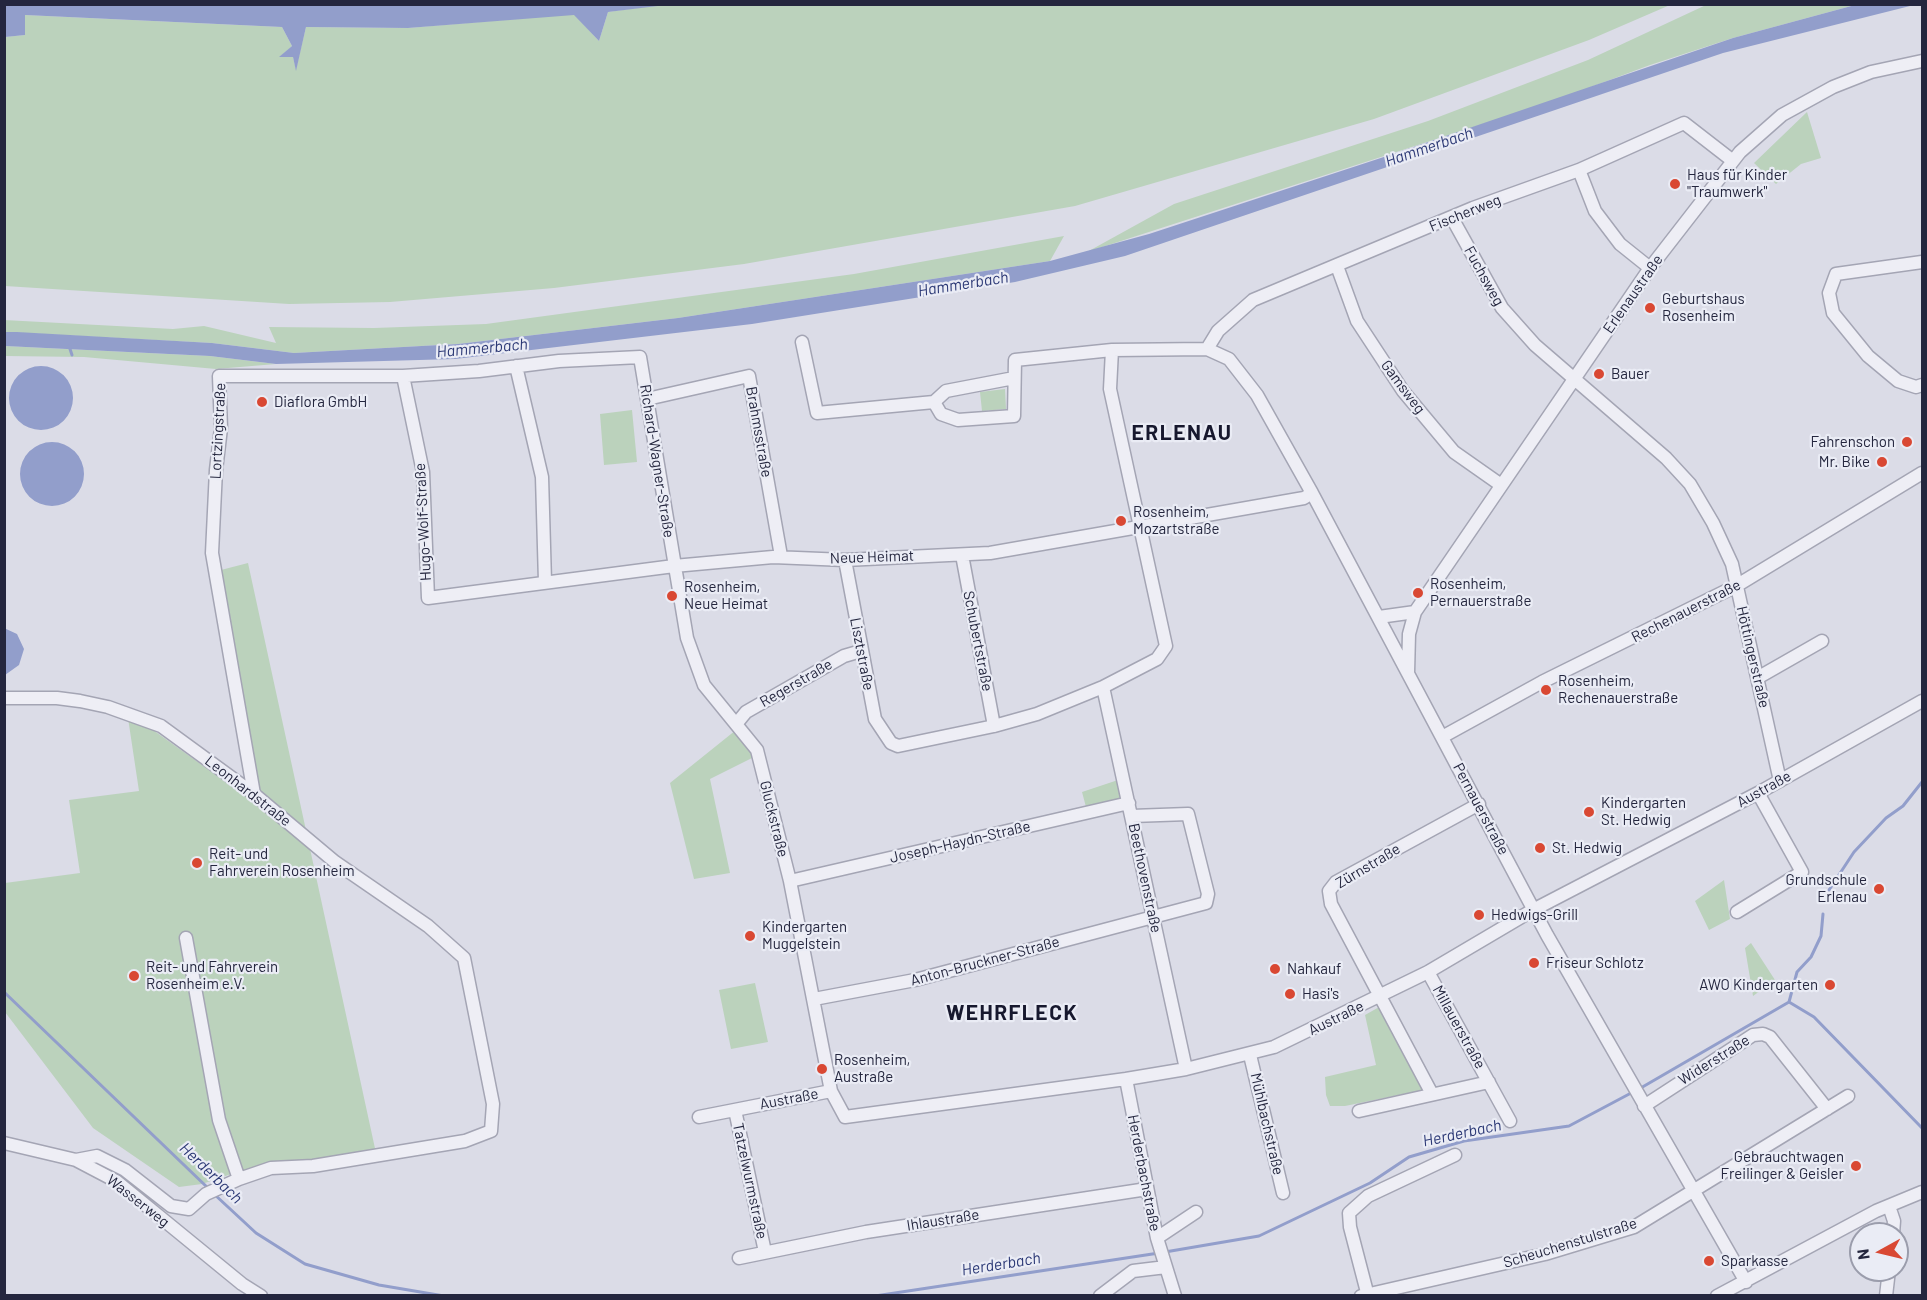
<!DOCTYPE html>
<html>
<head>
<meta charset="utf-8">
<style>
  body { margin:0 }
  #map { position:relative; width:1927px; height:1300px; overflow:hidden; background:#dbdce7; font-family:Barlow,sans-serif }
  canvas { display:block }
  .frame { position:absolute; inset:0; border:6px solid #24263e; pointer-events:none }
  .north { position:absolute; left:1849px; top:1222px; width:60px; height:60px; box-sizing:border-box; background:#eaecf5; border:2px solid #9b9dac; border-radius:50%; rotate:262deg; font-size:16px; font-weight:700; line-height:24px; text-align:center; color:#24263e }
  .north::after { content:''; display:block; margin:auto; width:21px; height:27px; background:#d94833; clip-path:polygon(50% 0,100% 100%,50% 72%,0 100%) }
</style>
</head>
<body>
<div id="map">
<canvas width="1927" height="1300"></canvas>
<div class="frame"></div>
<div class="north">N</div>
</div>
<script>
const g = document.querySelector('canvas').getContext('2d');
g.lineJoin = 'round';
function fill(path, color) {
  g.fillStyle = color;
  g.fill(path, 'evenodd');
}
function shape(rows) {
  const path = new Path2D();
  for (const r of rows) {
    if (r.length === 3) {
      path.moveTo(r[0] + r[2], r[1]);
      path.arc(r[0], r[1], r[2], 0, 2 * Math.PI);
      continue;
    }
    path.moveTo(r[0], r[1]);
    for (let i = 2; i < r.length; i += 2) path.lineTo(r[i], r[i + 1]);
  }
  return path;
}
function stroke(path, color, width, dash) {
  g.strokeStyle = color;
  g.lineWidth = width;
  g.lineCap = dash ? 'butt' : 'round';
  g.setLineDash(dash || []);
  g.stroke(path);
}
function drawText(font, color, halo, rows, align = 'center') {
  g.font = font + ' Barlow,sans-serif';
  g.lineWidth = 4.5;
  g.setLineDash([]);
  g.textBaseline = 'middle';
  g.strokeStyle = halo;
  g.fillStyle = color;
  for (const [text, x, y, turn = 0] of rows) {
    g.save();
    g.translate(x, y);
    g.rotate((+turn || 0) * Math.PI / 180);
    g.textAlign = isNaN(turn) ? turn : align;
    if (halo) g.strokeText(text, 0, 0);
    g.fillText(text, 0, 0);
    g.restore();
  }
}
const green = shape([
  [666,4,1670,5,1589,40,1374,119,1075,206,744,264,554,288,390,302,289,304,5,286,4,37,25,35,25,15,282,27,292,46,280,57,293,57,296,69,306,27,408,28,574,14,599,41,608,12],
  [1706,5,1855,5,1733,38,1650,65,1548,103,1087,252,1174,204,1428,121,1588,60],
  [1807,112,1821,158,1801,164,1776,184,1754,163],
  [1064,236,1050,261,678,318,458,344,294,353,212,343,5,332,4,320,173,329,204,326,276,343,269,327,374,328,486,324,854,274],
  [5,346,210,356,276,364,216,369,84,357,5,356],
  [1005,389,1006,409,982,411,980,392],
  [632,410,637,462,604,465,600,414],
  [248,563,376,1153,274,1164,237,1172,202,1184,179,1187,93,1128,5,1012,5,883,80,873,69,800,139,791,128,718,146,725,258,805,221,570],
  [736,730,754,757,710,779,730,873,694,879,670,783],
  [1121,779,1123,799,1086,807,1082,792],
  [1724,880,1730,919,1709,930,1695,901],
  [1751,943,1775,980,1753,996,1745,948],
  [755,983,768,1042,731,1049,719,990],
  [1381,1006,1423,1090,1345,1106,1330,1106,1326,1095,1325,1077,1376,1065,1365,1015]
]);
const water = shape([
  [5,4,666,4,666,5,608,12,599,41,574,15,408,28,306,27,296,71,293,57,279,57,292,46,282,27,25,15,25,35,5,37],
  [1855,5,1914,5,1723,53,1125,256,1015,282,752,324,455,359,276,364,210,356,5,346,5,332,17,332,212,343,294,353,458,344,678,318,1050,261,1149,234,1393,154,1733,38],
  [41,398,32],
  [52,474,32],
  [4,628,17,634,24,649,19,665,5,675]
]);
const stream = shape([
  [69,346,72,355],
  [1829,890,1854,852,1886,818,1903,806,1922,782],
  [4,992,209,1189],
  [1789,1002,1797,972,1811,957,1821,936,1823,914],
  [1639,1089,1789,1002,1814,1017,1922,1128],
  [214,1194,256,1233,305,1264,379,1285,444,1296],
  [1165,1252,1259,1236,1370,1183,1409,1157,1464,1141,1569,1126,1633,1092],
  [875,1296,1159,1253]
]);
const minor = shape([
  [1579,170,1595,211,1620,244,1650,268],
  [1452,218,1502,308,1535,345,1666,458,1690,484,1713,523,1732,564,1780,781],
  [1922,262,1836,274,1829,293,1833,313,1868,356,1898,381,1916,387,1922,385],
  [1337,266,1357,321,1403,391,1454,452,1501,485],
  [802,342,817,413,934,402],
  [1207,349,1218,331,1253,300,1473,208,1579,170,1684,123,1733,161],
  [516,366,542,477,545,582],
  [403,376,423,472,428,598,674,566,773,557,845,560,990,553,1304,498,1312,493],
  [1014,378,946,391,934,402,941,414,958,420,1014,416,1015,360,1112,350,1207,349,1229,359,1257,395,1312,493,1547,935,1746,1282],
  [647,399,749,376,781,556],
  [962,555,994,726],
  [845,560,875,719,891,743,898,746,994,726,1037,714,1103,687,1157,659,1166,646,1110,389,1112,350],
  [1379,617,1415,612],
  [1408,673,1409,634,1415,612,1650,268,1740,152,1782,115,1833,87,1871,72,1922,61],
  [1759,677,1822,641],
  [1103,687,1186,1069],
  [4,698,57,698,80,701,108,707,161,726,254,794,335,862,428,926,464,958,493,1104,491,1131,465,1141,313,1166,271,1168,239,1179,206,1194,189,1209,171,1206,125,1170,97,1156,76,1160],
  [737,723,746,712,844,656,861,651],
  [1442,737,1542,682,1736,586,1922,473],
  [254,794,212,553,216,470,221,428,219,376,403,376,479,371,559,361,640,357,687,638,704,685,757,750,790,881,831,1091,845,1117,1126,1079,1186,1069,1274,1047,1428,972,1533,910,1758,793,1922,701],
  [790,881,1129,803],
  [1737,912,1802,872,1758,793],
  [186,938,219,1120,239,1179],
  [1428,972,1510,1121],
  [814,999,915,980,1206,903,1208,894,1188,814,1132,816],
  [1250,1055,1283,1193],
  [1126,1079,1157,1238,1175,1296],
  [1432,1094,1331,904,1329,891,1336,882,1479,804],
  [1644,1106,1753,1035,1763,1034,1770,1037,1827,1109],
  [735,1110,765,1252],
  [1359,1111,1489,1082],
  [699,1117,831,1091],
  [4,1143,76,1160,116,1181,242,1284,261,1296],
  [1889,1206,1894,1221,1893,1234],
  [1157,1238,1196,1212],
  [739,1258,866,1232,1147,1189],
  [1100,1296,1133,1271,1166,1267],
  [1361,1296,1545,1254,1634,1227,1848,1096],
  [1368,1296,1350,1227,1349,1213,1368,1196,1455,1155],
  [1717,1296,1876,1211,1922,1192],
  [1886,1296,1889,1270]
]);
const markers = [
  [1675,184,6,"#d94833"],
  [1650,308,6,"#d94833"],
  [1599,374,6,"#d94833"],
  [262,402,6,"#d94833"],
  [1907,442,6,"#d94833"],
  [1882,462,6,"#d94833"],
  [1121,521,6,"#d94833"],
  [1418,593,6,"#d94833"],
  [672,596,6,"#d94833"],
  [1546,690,6,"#d94833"],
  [1589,812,6,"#d94833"],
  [1540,848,6,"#d94833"],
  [197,863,6,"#d94833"],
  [1879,889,6,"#d94833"],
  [1479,915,6,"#d94833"],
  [750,936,6,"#d94833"],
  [1534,963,6,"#d94833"],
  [1275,969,6,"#d94833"],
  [134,976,6,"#d94833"],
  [1830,985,6,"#d94833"],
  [1290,994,6,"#d94833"],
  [822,1069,6,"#d94833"],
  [1856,1166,6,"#d94833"],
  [1709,1261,6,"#d94833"]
];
const poiNames = [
  ["Haus für Kinder",1687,175],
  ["\"Traumwerk\"",1687,192],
  ["Geburtshaus",1662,299],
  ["Rosenheim",1662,316],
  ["Bauer",1611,374],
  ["Diaflora GmbH",274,402],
  ["Fahrenschon",1895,442,"right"],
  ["Mr. Bike",1870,462,"right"],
  ["Rosenheim,",1133,512],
  ["Mozartstraße",1133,529],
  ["Rosenheim,",1430,584],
  ["Pernauerstraße",1430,601],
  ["Rosenheim,",684,587],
  ["Neue Heimat",684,604],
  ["Rosenheim,",1558,681],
  ["Rechenauerstraße",1558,698],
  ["Kindergarten",1601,803],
  ["St. Hedwig",1601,820],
  ["St. Hedwig",1552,848],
  ["Reit- und",209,854],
  ["Fahrverein Rosenheim",209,871],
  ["Grundschule",1867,880,"right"],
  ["Erlenau",1867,897,"right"],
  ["Hedwigs-Grill",1491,915],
  ["Kindergarten",762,927],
  ["Muggelstein",762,944],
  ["Friseur Schlotz",1546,963],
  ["Reit- und Fahrverein",146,967],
  ["Rosenheim e.V.",146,984],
  ["Nahkauf",1287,969],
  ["AWO Kindergarten",1818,985,"right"],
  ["Hasi's",1302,994],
  ["Rosenheim,",834,1060],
  ["Austraße",834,1077],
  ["Gebrauchtwagen",1844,1157,"right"],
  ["Freilinger & Geisler",1844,1174,"right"],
  ["Sparkasse",1721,1261]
];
const streetNames = [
  ["Fischerweg",1465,213,-22],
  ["Fuchsweg",1484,276,61],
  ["Erlenaustraße",1633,294,-55],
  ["Gamsweg",1403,387,53],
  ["Lortzingstraße",218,431,-87],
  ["Brahmsstraße",759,432,80],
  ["Richard-Wagner-Straße",657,461,81],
  ["Hugo-Wolf-Straße",423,522,-93],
  ["Neue Heimat",872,557,-2],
  ["Rechenauerstraße",1686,611,-27],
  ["Schubertstraße",978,641,79],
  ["Lisztstraße",862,654,79],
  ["Höttingerstraße",1753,657,77],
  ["Regerstraße",796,683,-30],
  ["Austraße",1764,789,-29],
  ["Leonhardstraße",248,791,38],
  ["Pernauerstraße",1481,809,62],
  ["Gluckstraße",774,819,76],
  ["Joseph-Haydn-Straße",960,842,-13],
  ["Zürnstraße",1368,866,-31],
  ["Beethovenstraße",1145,878,78],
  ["Anton-Bruckner-Straße",985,961,-15],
  ["Austraße",1336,1018,-26],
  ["Millauerstraße",1459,1027,61],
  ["Widerstraße",1714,1060,-32],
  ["Austraße",789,1099,-11],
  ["Mühlbachstraße",1267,1124,77],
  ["Herderbachstraße",1144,1173,79],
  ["Tatzelwurmstraße",750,1181,78],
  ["Wasserweg",138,1201,38],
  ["Ihlaustraße",943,1220,-9],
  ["Scheuchenstulstraße",1570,1243,-17]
];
const waterNames = [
  ["Hammerbach",1429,147,-19],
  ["Hammerbach",963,284,-9],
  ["Hammerbach",482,348,-5],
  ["Herderbach",1462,1133,-12],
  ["Herderbach",211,1173,44],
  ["Herderbach",1001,1264,-9]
];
const districtNames = [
  ["ERLENAU",1182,433],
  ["WEHRFLECK",1012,1013]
];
fill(green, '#bbd2bc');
fill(water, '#929ecb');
stroke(stream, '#929ecb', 3);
stroke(minor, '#a4a5b4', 15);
stroke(minor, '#eeeef5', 12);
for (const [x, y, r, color] of markers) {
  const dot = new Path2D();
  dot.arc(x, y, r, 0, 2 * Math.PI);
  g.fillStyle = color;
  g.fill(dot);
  stroke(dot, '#eaecf5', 2);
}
drawText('15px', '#24263e', '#eaecf5', poiNames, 'left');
drawText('15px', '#24263e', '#eaecf5', streetNames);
drawText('italic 16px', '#2b3875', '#eaecf5', waterNames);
g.letterSpacing = '1.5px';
drawText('bold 21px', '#17182e', '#eaecf5', districtNames);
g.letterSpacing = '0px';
</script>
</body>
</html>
